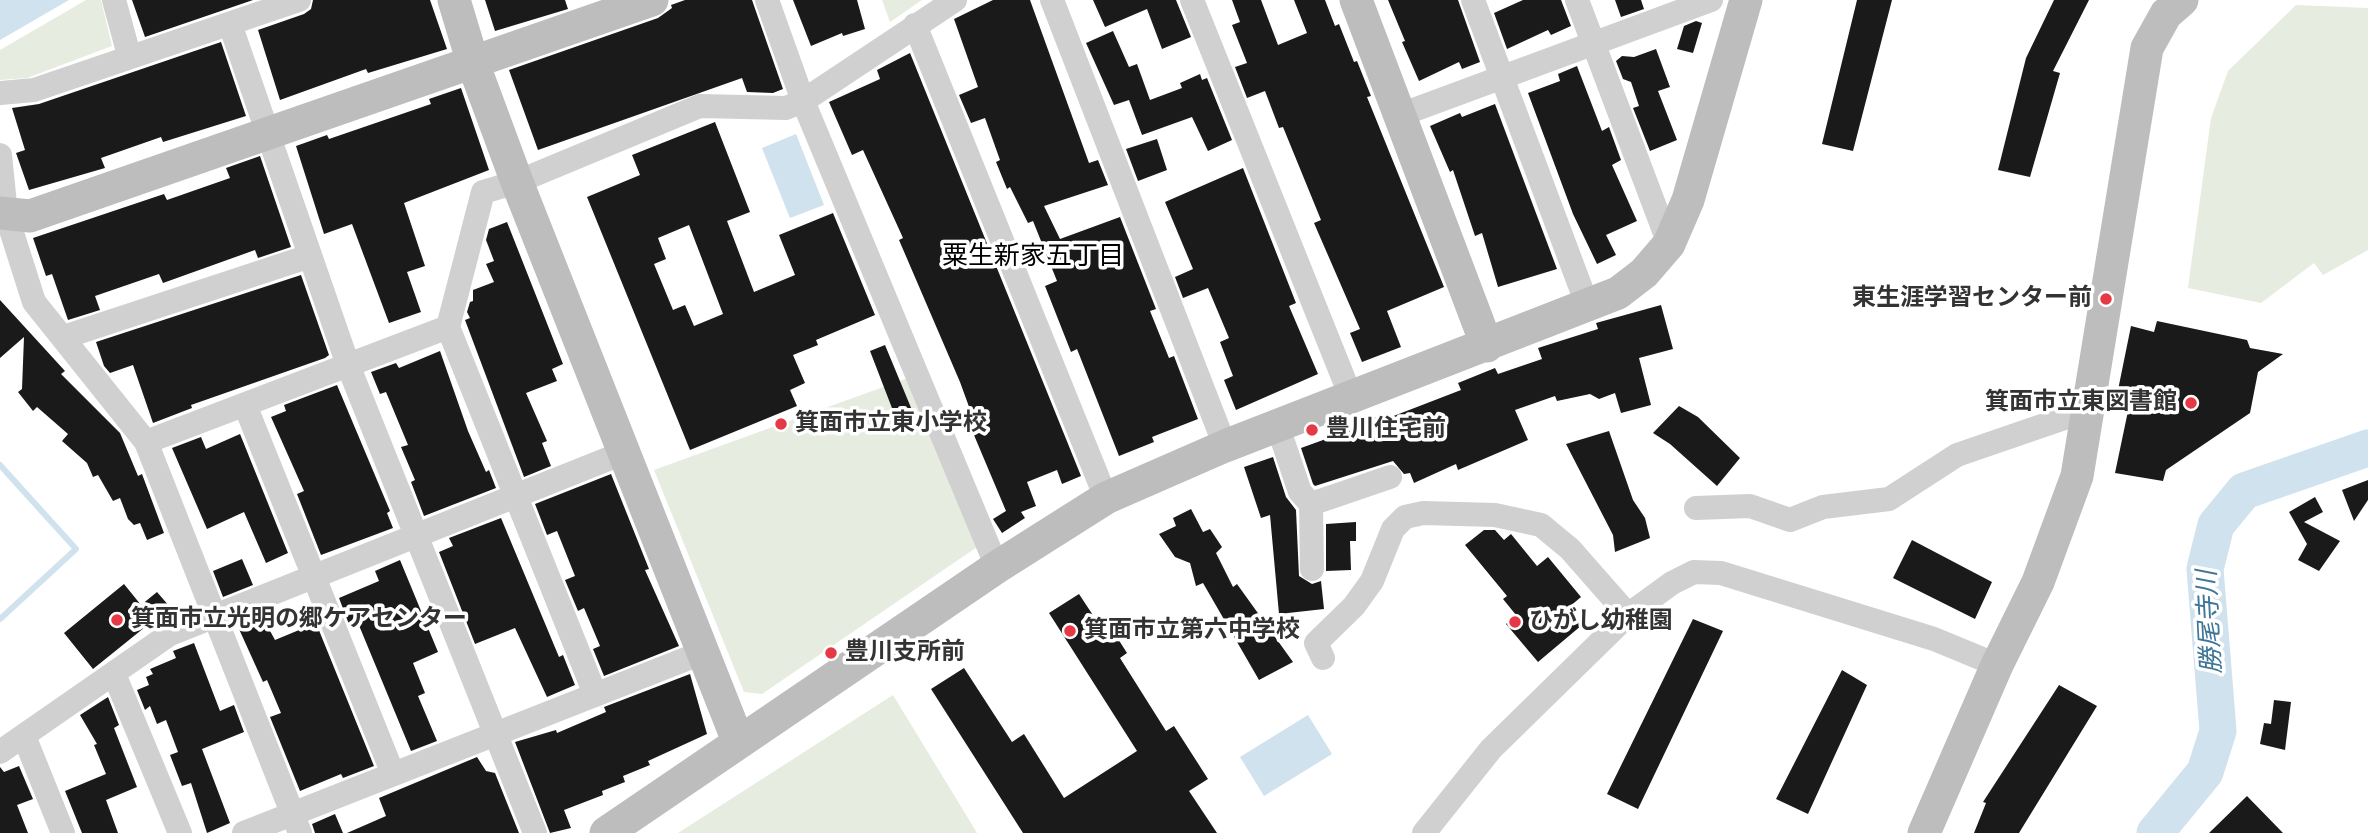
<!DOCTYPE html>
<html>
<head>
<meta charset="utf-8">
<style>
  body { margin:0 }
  canvas { display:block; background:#fff }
</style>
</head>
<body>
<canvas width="2368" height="833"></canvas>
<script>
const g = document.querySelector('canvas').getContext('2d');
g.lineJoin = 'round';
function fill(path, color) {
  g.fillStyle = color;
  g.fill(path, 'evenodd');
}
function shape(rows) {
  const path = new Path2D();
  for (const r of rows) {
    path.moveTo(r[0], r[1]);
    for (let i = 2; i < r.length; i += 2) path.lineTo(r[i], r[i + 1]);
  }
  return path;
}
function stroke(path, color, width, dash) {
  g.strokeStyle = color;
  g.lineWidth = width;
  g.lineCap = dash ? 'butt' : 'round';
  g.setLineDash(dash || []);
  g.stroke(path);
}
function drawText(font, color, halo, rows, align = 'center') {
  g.font = font + ' "Sofia Sans Condensed","Noto Sans JP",sans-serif';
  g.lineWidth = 7;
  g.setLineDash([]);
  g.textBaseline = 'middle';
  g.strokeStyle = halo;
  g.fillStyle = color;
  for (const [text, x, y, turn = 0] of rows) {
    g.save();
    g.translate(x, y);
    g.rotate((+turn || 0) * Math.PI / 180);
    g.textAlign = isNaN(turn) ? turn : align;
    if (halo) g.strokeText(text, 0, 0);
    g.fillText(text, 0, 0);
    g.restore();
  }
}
const green = shape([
  [86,0,101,0,112,46,27,78,0,80,0,50],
  [882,0,922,0,890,22],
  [2296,5,2368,8,2368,250,2323,275,2314,263,2261,303,2188,288,2211,118,2228,71],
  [908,378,977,547,762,694,744,692,654,470],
  [893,695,977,833,678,833]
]);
const water = shape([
  [0,0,69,0,0,40],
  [796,134,824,205,790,218,762,148],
  [1308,715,1332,754,1264,796,1240,757]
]);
const stream = shape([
  [0,465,76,549,0,619]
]);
const river = shape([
  [2155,833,2205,772,2218,731,2205,569,2216,525,2244,491,2368,448]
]);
const building = shape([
  [132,0,253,0,145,37],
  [313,0,430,0,447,49,368,73,366,69,280,100,258,30,304,14,311,9],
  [485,0,565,0,568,9,495,31],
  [685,0,752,0,783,89,773,93,747,92,742,78,538,150,509,70,658,18,672,8,671,5],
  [793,0,857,0,865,29,843,36,842,33,811,46],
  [993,0,1030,0,1089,163,1098,160,1108,185,1044,206,1060,239,1120,217,1156,309,1150,311,1169,358,1174,356,1198,419,1152,437,1154,442,1119,456,1077,349,1071,352,1045,286,1057,281,1033,221,1028,223,1010,187,1007,189,996,162,1000,160,985,118,971,123,959,95,978,87,954,19],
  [1093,0,1176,0,1191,37,1162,49,1147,9,1105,27],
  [1232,0,1261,0,1278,45,1307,33,1294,0,1325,0,1335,26,1339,24,1354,62,1357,61,1371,96,1367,97,1444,287,1387,311,1401,347,1362,362,1350,333,1360,329,1314,223,1321,220,1283,127,1279,128,1265,91,1247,98,1235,67,1247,63,1232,25,1240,22],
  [1388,0,1458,0,1480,62,1462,69,1459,62,1419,81,1402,42,1405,41],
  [1523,0,1561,0,1571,26,1551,35,1548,30,1507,49,1494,13],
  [1615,0,1641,0,1644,9,1621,17],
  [1857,0,1892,0,1853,151,1822,144],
  [2054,0,2089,0,2053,71,2060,73,2030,177,1998,170,2026,58],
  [1696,21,1702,23,1693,53,1677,49,1684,26],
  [1113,31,1129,67,1137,64,1150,100,1182,88,1180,83,1200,74,1202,80,1207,78,1232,140,1208,151,1192,117,1142,135,1129,100,1114,105,1086,43],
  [221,42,246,116,163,142,161,137,101,158,105,168,29,190,16,153,25,150,12,108,39,104],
  [1656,49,1670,87,1658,91,1677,140,1650,151,1633,108,1639,106,1631,82,1623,79,1616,61,1622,56,1634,57],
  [910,53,1081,476,1062,484,1057,470,1027,482,1036,506,1021,512,1025,518,1002,533,993,519,1006,511,971,428,976,426,960,382,899,240,903,238,863,150,852,155,829,102,880,79,877,70],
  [1577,66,1602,131,1609,127,1621,160,1612,165,1637,221,1606,235,1616,255,1597,264,1573,214,1528,93,1560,81,1558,74],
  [461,88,489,170,404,203,425,266,407,272,421,312,389,323,352,224,324,234,296,146,327,135,329,139,431,104,429,99],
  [1495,104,1557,269,1498,287,1482,233,1475,236,1453,170,1450,172,1430,126,1460,113,1462,117],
  [715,122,750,212,727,221,754,292,795,275,779,235,833,213,875,315,816,340,818,345,793,355,805,383,790,390,797,406,690,450,587,197,640,175,632,155],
  [689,225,723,314,694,326,685,305,673,310,654,264,666,259,658,238],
  [1157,139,1167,170,1138,181,1126,149],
  [260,156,291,247,258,258,255,250,163,283,159,274,95,296,100,310,68,320,52,274,46,276,33,238,164,194,167,200,230,178,226,168],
  [1243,168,1296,303,1289,306,1318,374,1236,410,1224,380,1233,376,1220,342,1229,338,1208,288,1183,298,1175,277,1193,269,1165,202],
  [507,222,563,364,552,369,557,381,526,393,547,441,542,443,551,466,524,477,465,320,470,318,467,312,470,302,473,301,473,290,494,282,486,264,494,261,486,240,489,229],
  [301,275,329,355,325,358,191,405,192,408,153,423,133,365,110,373,104,366,96,342],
  [0,300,65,371,61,374,120,433,138,476,142,474,164,533,147,540,140,523,134,525,128,519,120,498,113,501,98,475,93,477,87,463,62,441,68,434,37,407,33,411,18,392,22,389,24,337,0,358],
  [1661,305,1673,349,1639,358,1651,405,1621,413,1615,393,1599,399,1590,394,1557,401,1555,396,1515,410,1528,440,1458,470,1456,464,1414,483,1410,473,1404,474,1393,461,1315,486,1313,484,1301,448,1359,427,1358,423,1390,413,1391,417,1461,390,1458,383,1495,368,1498,374,1542,359,1538,348,1598,329,1596,323],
  [2157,321,2247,340,2250,348,2283,354,2258,372,2250,413,2166,470,2163,481,2115,473,2132,392,2118,390,2131,326,2154,332],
  [885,345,919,427,902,434,870,351],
  [440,351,468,431,486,472,489,470,496,488,424,516,411,482,415,480,401,447,408,445,386,392,380,394,371,372,396,363,399,368],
  [337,385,390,511,387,513,393,528,321,555,297,494,304,491,271,417,286,411,284,405],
  [1679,406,1698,417,1740,458,1717,486,1670,444,1653,433],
  [1609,431,1633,500,1645,518,1650,538,1615,552,1613,535,1566,444],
  [240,434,288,553,266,563,244,512,207,529,172,448,201,437,206,449],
  [1273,457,1286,497,1296,510,1299,576,1312,584,1321,581,1324,609,1279,614,1270,515,1261,518,1244,467],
  [611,474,649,569,645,570,679,646,604,676,593,649,600,646,584,608,578,611,565,580,575,576,557,531,547,535,535,504],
  [2368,480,2368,500,2354,521,2342,490],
  [2315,497,2323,512,2304,522,2340,541,2319,571,2298,560,2307,544,2289,512],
  [1191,509,1203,532,1210,529,1222,547,1216,553,1233,587,1237,584,1293,662,1259,680,1203,583,1196,586,1190,563,1175,557,1159,534,1176,526,1173,518],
  [501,518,559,657,563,655,575,685,547,697,515,628,475,644,439,552,453,546,449,538],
  [1356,522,1356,541,1350,541,1351,570,1326,571,1326,524],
  [1484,530,1495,530,1504,540,1511,534,1537,566,1548,557,1581,597,1568,608,1582,625,1538,662,1506,624,1516,615,1503,599,1507,596,1465,545],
  [1912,540,1992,582,1975,619,1893,578],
  [242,559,253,585,223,597,213,571],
  [400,560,438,652,413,663,425,693,418,696,437,741,411,751,358,623,350,627,339,598,379,581,375,571],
  [124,584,141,605,157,592,170,607,93,669,64,633],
  [1079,594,1106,635,1113,631,1127,653,1120,658,1166,731,1174,726,1208,779,1189,791,1217,833,1023,833,931,689,964,668,1012,742,1024,734,1064,798,1137,751,1049,613],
  [263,618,275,640,316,623,374,766,343,778,341,774,300,791,270,717,281,713,267,680,263,682,239,629],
  [1693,619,1723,631,1638,809,1607,794],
  [194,643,220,711,234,705,244,732,202,749,230,823,207,833,191,783,182,786,170,755,178,752,166,720,157,724,150,706,145,710,137,690,149,685,146,677,153,674,150,669,176,658,173,651],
  [1842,670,1867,685,1808,814,1776,799],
  [690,674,707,734,648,761,650,765,623,776,625,782,602,791,603,795,564,810,571,828,550,833,515,742,556,730,557,733,606,712,604,707],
  [2059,685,2097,706,2019,833,1974,833,1986,803,1983,802],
  [108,697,119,725,114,728,137,787,106,800,118,833,82,833,65,791,106,774,94,745,97,744,80,715],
  [2274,700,2291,702,2285,750,2260,744,2264,723,2271,724],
  [477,757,486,771,495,773,519,833,347,833,386,816,379,798],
  [19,766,33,799,17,805,28,833,0,833,0,767,4,772],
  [2247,796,2283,833,2209,833],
  [335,814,343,833,315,833,312,824]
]);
const street = shape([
  [114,0,129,55],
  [767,0,803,101,997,567],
  [1052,0,1225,446],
  [1192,0,1351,397],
  [1473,0,1588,307],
  [1577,0,1669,244],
  [230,24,348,365,535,833],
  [915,25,1106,498],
  [0,93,34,90,299,0],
  [1400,115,1711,0],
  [0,155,6,214,34,302,146,442,300,833],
  [64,337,310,256],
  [245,405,393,774],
  [1278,427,1300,492,1311,504,1312,569],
  [146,442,448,327],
  [1311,504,1390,477],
  [1696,508,1750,506,1790,520,1823,507,1889,499,1957,455,2088,410],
  [1323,658,1316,643,1354,606,1372,581,1393,529,1405,517,1423,513,1495,515,1541,525,1570,549,1628,615],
  [114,674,180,833],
  [595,694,448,327,483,192,517,182,700,106,786,108,803,101,955,0],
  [24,736,63,833],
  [0,752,170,634,623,453],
  [244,833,704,652],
  [1424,833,1491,749,1628,615,1672,583,1694,572,1721,573,1934,639,1997,665]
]);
const secondary = shape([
  [454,0,473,63,517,182,738,741],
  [1356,0,1487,346],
  [0,213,30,216,652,0],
  [606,833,997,567,1106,498,1225,446,1618,293,1644,273,1669,244,1688,200,1746,0],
  [1924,833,1997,665,2038,582,2077,476,2147,48,2166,14,2182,0]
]);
const markers = [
  [2106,299,7,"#e63946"],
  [2191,403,7,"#e63946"],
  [781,424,7,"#e63946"],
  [1312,430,7,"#e63946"],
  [117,620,7,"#e63946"],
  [1515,622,7,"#e63946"],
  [1070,631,7,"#e63946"],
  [831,653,7,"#e63946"]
];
const poiNames = [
  ["東生涯学習センター前",2092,299,"right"],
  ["箕面市立東図書館",2177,403,"right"],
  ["箕面市立東小学校",795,424],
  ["豊川住宅前",1326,430],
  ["箕面市立光明の郷ケアセンター",131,620],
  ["ひがし幼稚園",1529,622],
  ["箕面市立第六中学校",1084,631],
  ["豊川支所前",845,653]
];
const neighbourhoodNames = [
  ["粟生新家五丁目",1033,257]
];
const waterNames = [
  ["勝尾寺川",2211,622,-93]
];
fill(green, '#e6ecdf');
fill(water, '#cfe2ee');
stroke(stream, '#cfe2ee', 6);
stroke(river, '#cfe2ee', 37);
fill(building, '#1a1a1a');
stroke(street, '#d0d0d0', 24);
stroke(secondary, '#bdbdbd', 33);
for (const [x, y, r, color] of markers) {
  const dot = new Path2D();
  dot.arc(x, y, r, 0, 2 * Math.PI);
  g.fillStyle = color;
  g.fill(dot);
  stroke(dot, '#fff', 2.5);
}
drawText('bold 24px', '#333', '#fff', poiNames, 'left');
drawText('26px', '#000', '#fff', neighbourhoodNames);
drawText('italic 26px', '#3f7597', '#fff', waterNames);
</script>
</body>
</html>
